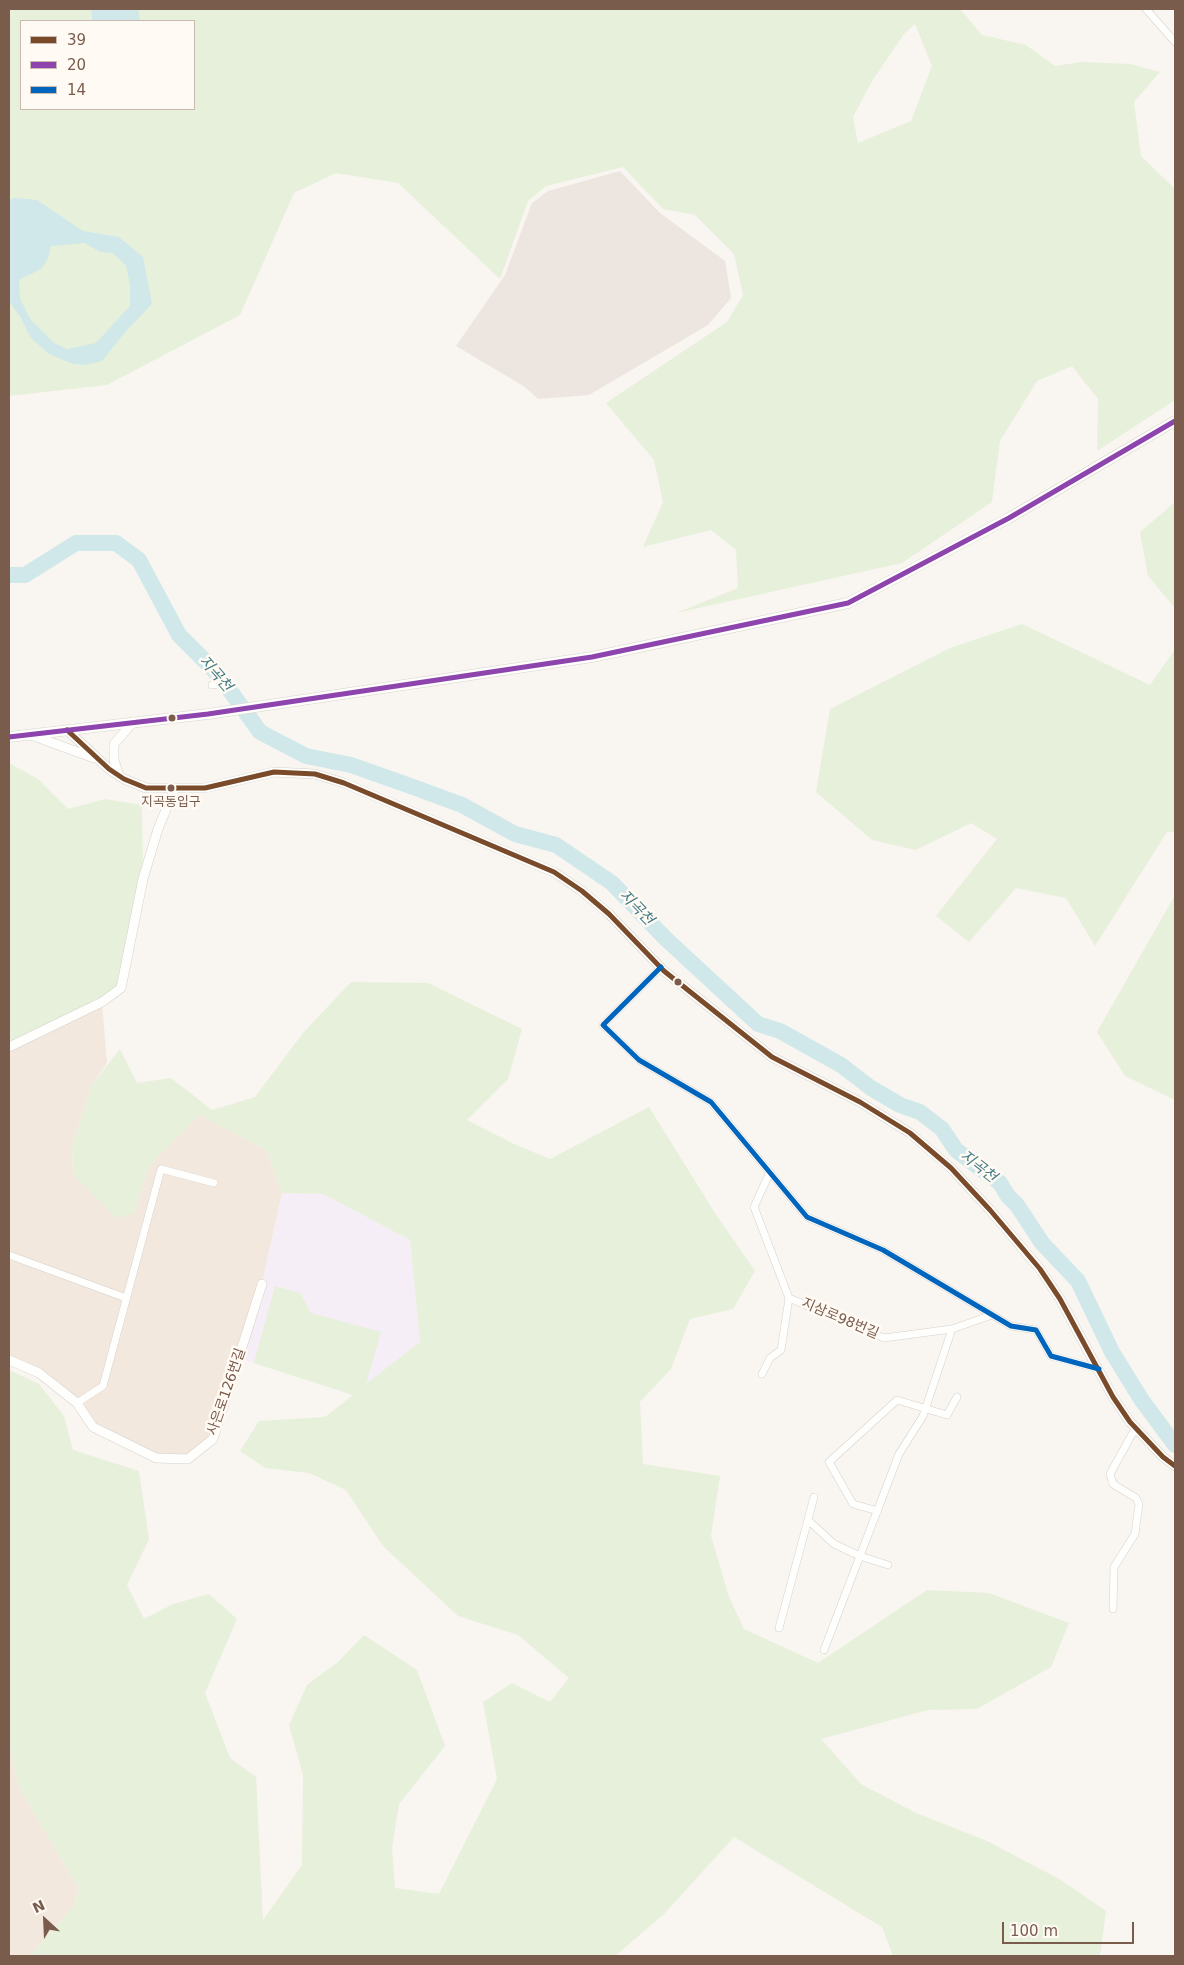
<!DOCTYPE html>
<html>
<head>
<meta charset="utf-8">
<style>
  body { margin:0 }
  #map { position:relative; width:1184px; height:1965px; overflow:hidden; background:#f9f5f0; font-family:"DejaVu Sans",sans-serif }
  canvas { display:block }
  .frame { position:absolute; inset:0; border:10px solid #7a5c4d; pointer-events:none }
  .legend { position:absolute; left:20px; top:20px; width:175px; height:90px; box-sizing:border-box; background:#fffaf3; border:1px solid #cabbb1; margin:0; padding:6px 9px; list-style:none; font-size:15px; color:#7a5c4d }
  .legend li { display:flex; align-items:center; gap:10px; height:25px }
  .legend b { width:25px; border:1px solid #cabbb1 }
  .north { position:absolute; left:20px; top:1895px; width:50px; height:50px; -webkit-text-stroke:4px #fffaf3; paint-order:stroke; rotate:335deg; font-size:14px; font-weight:700; line-height:20px; text-align:center; color:#7a5c4d }
  .north::after { content:''; display:block; margin:auto; width:18px; height:22px; background:#7a5c4d; clip-path:polygon(50% 0,100% 100%,50% 72%,0 100%) }
  .scale { position:absolute; left:1002px; top:1922px; width:132px; height:22px; box-sizing:border-box; border:2px solid #7a5c4d; border-top:0; padding-left:6px; font-size:15px; line-height:18px; white-space:nowrap; color:#7a5c4d; -webkit-text-stroke:4px #fffaf3; paint-order:stroke }
</style>
</head>
<body>
<div id="map">
<canvas width="1184" height="1965"></canvas>
<div class="frame"></div>
<ul class="legend">
<li><b style="height:6px;background:#7a4b2a"></b>39</li>
<li><b style="height:6px;background:#8e44ad"></b>20</li>
<li><b style="height:6px;background:#0065bd"></b>14</li>
</ul>
<div class="north">N</div>
<div class="scale">100 m</div>
</div>
<script>
const g = document.querySelector('canvas').getContext('2d');
g.lineJoin = 'round';
function fill(path, color) {
  g.fillStyle = color;
  g.fill(path, 'evenodd');
}
function shape(rows) {
  const path = new Path2D();
  for (const r of rows) {
    path.moveTo(r[0], r[1]);
    for (let i = 2; i < r.length; i += 2) path.lineTo(r[i], r[i + 1]);
  }
  return path;
}
function stroke(path, color, width, dash) {
  g.strokeStyle = color;
  g.lineWidth = width;
  g.lineCap = dash ? 'butt' : 'round';
  g.setLineDash(dash || []);
  g.stroke(path);
}
function drawText(font, color, halo, rows, align = 'center') {
  g.font = font + ' "DejaVu Sans","Noto Sans KR",sans-serif';
  g.lineWidth = 5;
  g.setLineDash([]);
  g.textBaseline = 'middle';
  g.strokeStyle = halo;
  g.fillStyle = color;
  for (const [text, x, y, turn = 0] of rows) {
    g.save();
    g.translate(x, y);
    g.rotate((+turn || 0) * Math.PI / 180);
    g.textAlign = isNaN(turn) ? turn : align;
    if (halo) g.strokeText(text, 0, 0);
    g.fillText(text, 0, 0);
    g.restore();
  }
}
const residential = shape([
  [102,1002,107,1063,93,1083,72,1145,73,1174,134,1213,149,1166,199,1114,266,1150,282,1193,262,1284,213,1439,188,1459,156,1458,93,1427,77,1403,39,1373,9,1360,9,1047],
  [9,1746,19,1787,79,1889,73,1907,30,1956,9,1956]
]);
const industrial = shape([
  [620,171,660,213,725,261,731,298,708,325,589,395,538,399,525,387,456,346,505,275,532,203,548,191]
]);
const education = shape([
  [282,1193,323,1194,410,1240,420,1342,353,1395,239,1358,262,1284]
]);
const green = shape([
  [9,9,960,9,982,35,1026,45,1055,66,1082,62,1130,64,1160,72,1134,102,1141,156,1175,189,1175,400,1097,451,1098,399,1072,366,1037,381,1000,441,992,502,902,563,676,613,738,588,736,550,711,530,643,547,663,502,654,460,606,403,727,322,743,295,734,254,695,215,663,209,623,167,546,186,528,201,500,279,398,183,336,173,294,193,240,315,107,385,9,396],
  [21,21,194,21,194,109,21,109],
  [915,24,932,66,911,121,858,143,853,117,872,81,904,34],
  [1175,502,1175,608,1148,576,1140,532],
  [1022,624,1150,685,1175,649,1175,832,1167,832,1095,946,1066,898,1016,888,969,942,936,916,997,839,971,823,916,850,872,840,816,792,830,709,950,648],
  [9,763,38,779,68,809,105,799,142,805,143,879,121,988,9,1045],
  [1175,895,1175,1100,1125,1076,1097,1032],
  [351,982,428,983,522,1029,508,1079,467,1120,514,1144,550,1159,649,1107,715,1213,755,1271,733,1309,690,1319,671,1369,640,1402,643,1464,720,1476,711,1536,729,1597,744,1629,818,1663,927,1590,989,1593,1069,1623,1051,1667,977,1709,928,1710,821,1739,861,1784,916,1813,987,1841,1061,1880,1106,1911,1100,1956,893,1956,882,1927,734,1837,664,1914,615,1956,30,1956,73,1907,79,1889,19,1787,9,1746,9,1370,39,1384,64,1416,73,1450,139,1471,149,1539,127,1585,144,1619,173,1604,209,1594,237,1619,205,1693,230,1758,256,1777,263,1920,302,1865,303,1775,289,1725,307,1685,338,1662,364,1635,417,1670,445,1746,399,1804,392,1848,395,1888,439,1894,497,1779,483,1702,512,1683,550,1702,569,1678,518,1635,458,1616,383,1546,346,1490,309,1473,265,1468,240,1451,259,1421,325,1417,353,1395,254,1363,275,1286,300,1293,311,1313,381,1332,366,1384,420,1342,410,1240,323,1194,282,1193,266,1150,199,1115,149,1166,134,1213,116,1218,73,1174,72,1145,93,1083,120,1049,137,1083,171,1078,212,1110,255,1097,303,1033]
]);
const water = shape([
  [91,9,138,9,140,21,92,21],
  [15,198,37,200,83,231,119,237,143,257,152,304,126,331,102,361,86,365,73,364,49,354,30,337,21,318,9,301,9,200],
  [85,243,100,252,112,253,126,265,130,285,130,306,96,343,67,349,54,343,30,319,20,299,19,280,41,269,48,259,51,246]
]);
const river = shape([
  [9,575,25,575,76,543,116,543,139,560,179,635,218,674,260,732,306,756,351,765,416,788,462,805,515,834,556,845,612,883,665,938,758,1024,780,1031,841,1065,871,1088,900,1105,920,1112,942,1129,956,1150,1000,1183,1008,1196,1017,1205,1042,1243,1078,1281,1112,1352,1141,1399,1175,1445]
]);
const minor = shape([
  [1146,9,1175,42],
  [212,685,220,684],
  [661,967,603,1025,639,1060,711,1102,807,1217,883,1250,1011,1326,1036,1330,1051,1356,1099,1369],
  [770,1172,754,1207,789,1298,884,1338,952,1329,992,1315],
  [9,1255,126,1298],
  [762,1374,770,1358,781,1350,789,1298],
  [77,1403,103,1386,161,1169,214,1183],
  [878,1511,853,1504,829,1462,897,1400,947,1415,957,1397],
  [808,1520,834,1544,860,1556,888,1565],
  [1113,1609,1114,1567,1135,1534,1139,1504,1136,1498,1113,1484,1110,1474,1136,1427],
  [779,1628,814,1497],
  [824,1650,899,1454,923,1416,952,1329]
]);
const tertiary = shape([
  [67,730,109,769,124,779,146,788,205,788,274,772,315,774,344,783,554,872,582,891,609,914,664,971,772,1057,860,1102,910,1133,951,1168,990,1210,1040,1269,1060,1299,1113,1397,1130,1422,1163,1457,1175,1466],
  [31,735,94,758],
  [119,776,114,760,114,744,133,722],
  [9,1047,102,1002,121,988,143,879,158,829,175,788],
  [9,1360,39,1373,77,1403,93,1427,156,1458,188,1459,213,1439,262,1284]
]);
const secondary = shape([
  [9,737,208,714,592,657,848,603,1009,518,1175,421]
]);
const bus1 = shape([
  [67,730,109,769,124,779,146,788,205,788,274,772,315,774,344,783,554,872,582,891,609,914,664,971,772,1057,860,1102,910,1133,951,1168,990,1210,1040,1269,1060,1299,1113,1397,1130,1422,1163,1457,1175,1466]
]);
const bus2 = shape([
  [9,737,208,714,592,657,848,603,1009,518,1175,421]
]);
const bus3 = shape([
  [661,967,603,1025,639,1060,711,1102,807,1217,883,1250,1011,1326,1036,1330,1051,1356,1099,1369]
]);
const markers = [
  [172,718,4.5,"#7a5c4d"],
  [171,788,4.5,"#7a5c4d"],
  [678,982,4.5,"#7a5c4d"]
];
const busNames = [
  ["지곡동입구",171,803]
];
const streetNames = [
  ["지삼로98번길",840,1319,23],
  ["사은로126번길",227,1392,-71]
];
const waterNames = [
  ["지곡천",215,674,49],
  ["지곡천",636,908,46],
  ["지곡천",978,1167,38]
];
fill(residential, '#f2e8de');
fill(industrial, '#ede5e0');
fill(education, '#f6eef6');
fill(green, '#e7f0db');
fill(water, '#d0e8ea');
stroke(river, '#d0e8ea', 16);
stroke(minor, '#d7d1cb', 8);
stroke(tertiary, '#d7d1cb', 10);
stroke(secondary, '#d9d2cb', 11);
stroke(minor, '#fefefd', 7);
stroke(tertiary, '#fefefd', 9);
stroke(secondary, '#fefefd', 10);
stroke(bus1, '#7a4b2a', 5);
stroke(bus2, '#8e44ad', 5);
stroke(bus3, '#0065bd', 5);
for (const [x, y, r, color] of markers) {
  const dot = new Path2D();
  dot.arc(x, y, r, 0, 2 * Math.PI);
  g.fillStyle = color;
  g.fill(dot);
  stroke(dot, '#fffaf3', 2);
}
drawText('13px', '#7a5c4d', '#fffaf3', busNames);
drawText('14px', '#7a5c4d', '#fffaf3', streetNames);
drawText('italic 15px', '#437c86', '#fffaf3', waterNames);
</script>
</body>
</html>
